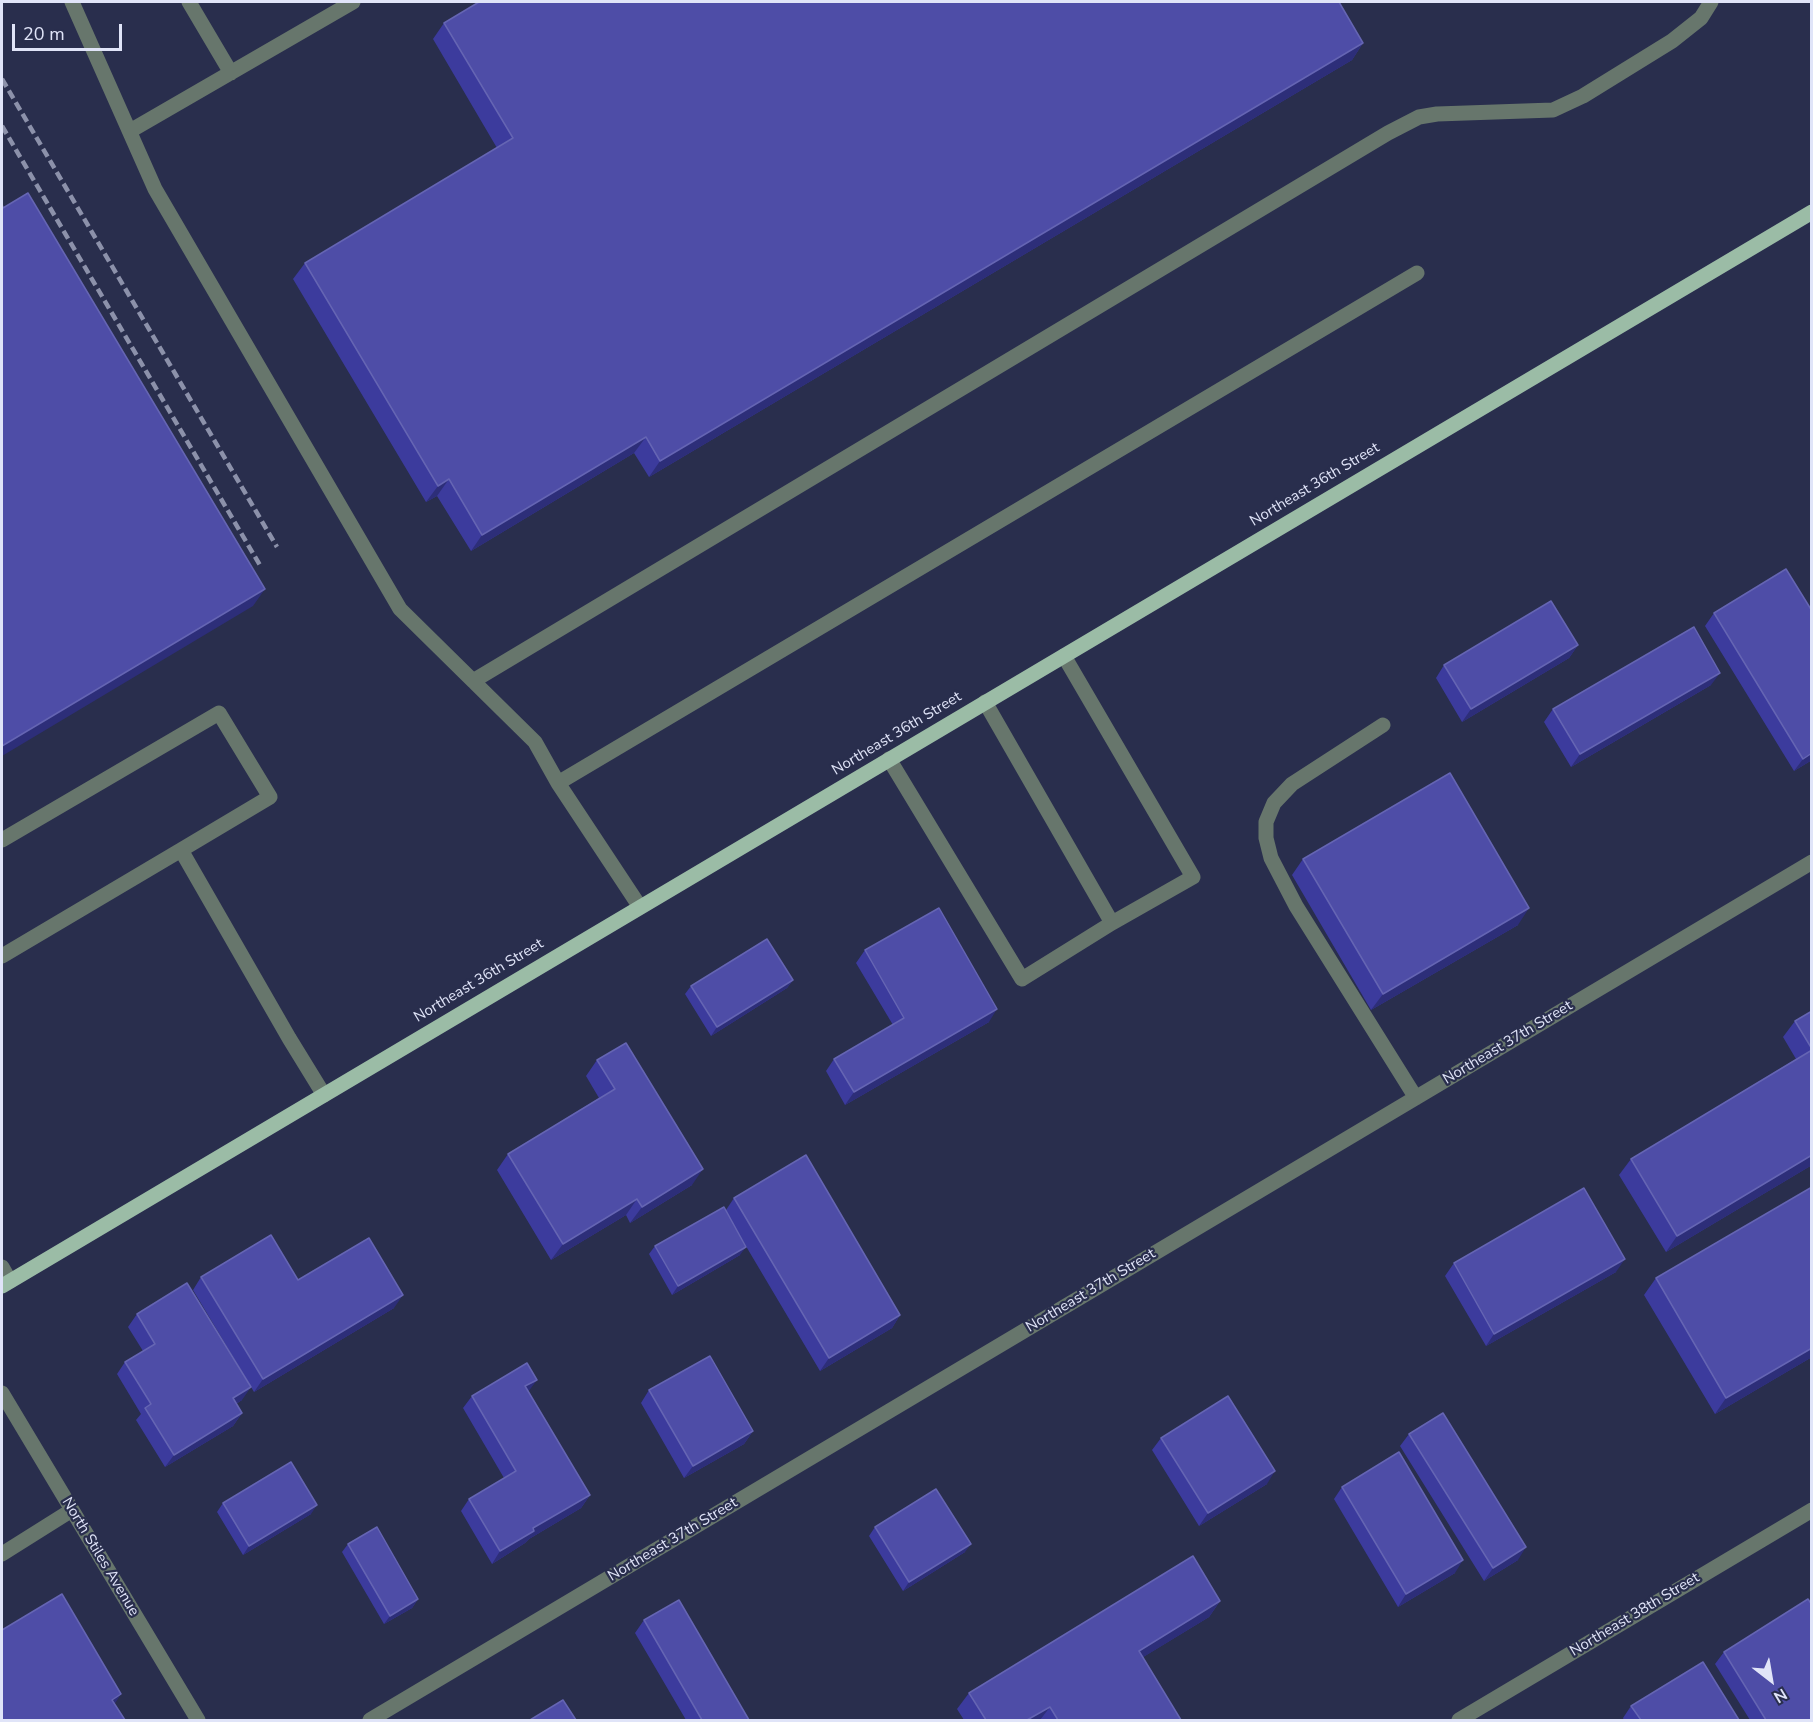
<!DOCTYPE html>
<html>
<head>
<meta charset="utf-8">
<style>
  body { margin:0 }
  #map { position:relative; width:1813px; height:1722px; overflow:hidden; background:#292e4d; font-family:"Nunito Sans",sans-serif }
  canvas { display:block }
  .frame { position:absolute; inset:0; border:3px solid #e0e4f8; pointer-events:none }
  .north { position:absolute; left:1741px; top:1650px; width:60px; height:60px; -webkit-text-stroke:4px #292e4d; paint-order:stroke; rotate:149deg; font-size:16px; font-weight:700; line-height:24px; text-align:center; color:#e0e4f8 }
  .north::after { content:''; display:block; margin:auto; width:21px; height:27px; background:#e0e4f8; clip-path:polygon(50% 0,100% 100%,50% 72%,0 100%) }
  .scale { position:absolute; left:12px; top:24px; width:110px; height:27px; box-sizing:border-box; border:3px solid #e0e4f8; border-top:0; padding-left:8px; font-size:18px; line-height:21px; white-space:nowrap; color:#e0e4f8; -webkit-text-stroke:4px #292e4d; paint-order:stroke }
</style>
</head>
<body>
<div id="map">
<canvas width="1813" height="1722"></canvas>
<div class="frame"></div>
<div class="north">N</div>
<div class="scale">20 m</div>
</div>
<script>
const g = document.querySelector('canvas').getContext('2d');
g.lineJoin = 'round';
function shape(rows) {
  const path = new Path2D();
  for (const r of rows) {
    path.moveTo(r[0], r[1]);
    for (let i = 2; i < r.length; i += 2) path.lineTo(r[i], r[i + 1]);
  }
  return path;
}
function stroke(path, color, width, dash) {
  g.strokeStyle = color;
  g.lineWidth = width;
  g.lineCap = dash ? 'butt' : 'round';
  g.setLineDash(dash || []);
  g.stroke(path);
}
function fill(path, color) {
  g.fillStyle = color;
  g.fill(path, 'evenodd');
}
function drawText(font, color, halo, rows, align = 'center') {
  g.font = font + ' "Nunito Sans",sans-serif';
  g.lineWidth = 4.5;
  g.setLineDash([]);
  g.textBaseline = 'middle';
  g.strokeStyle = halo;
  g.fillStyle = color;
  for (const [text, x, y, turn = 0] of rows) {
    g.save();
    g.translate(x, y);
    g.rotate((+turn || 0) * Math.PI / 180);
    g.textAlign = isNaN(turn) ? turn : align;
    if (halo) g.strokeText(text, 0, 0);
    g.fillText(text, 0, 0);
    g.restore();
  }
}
const minor = shape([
  [72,2,155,189,400,609,535,742,558,783],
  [189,2,231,73],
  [130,131,353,2],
  [1064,656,1193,877,1112,923],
  [473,681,1388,133,1419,117,1437,114,1553,110,1583,96,1672,41,1701,18,1711,2],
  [1383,725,1292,784,1274,803,1266,822,1266,838,1271,858,1296,906,1416,1098],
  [889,759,1022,979,1112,923,985,702],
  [2,840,219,713,270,797,181,850],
  [640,907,558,783,1417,273],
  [2,956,181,850,289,1038,324,1095],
  [2,1267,10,1281],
  [2,1393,198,1720],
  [2,1554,72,1510],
  [370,1720,1812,862],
  [1459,1720,1812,1510]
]);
const major = shape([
  [2,1286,1812,212]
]);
const rail = shape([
  [2,79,277,547],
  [2,126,261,567]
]);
const wall = shape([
  [444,23,1363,43,1352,60,649,477,634,453,471,551,437,496,426,502,293,279,305,263,497,148,433,39],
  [1812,611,1812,760,1794,771,1705,626,1714,613],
  [1578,645,1569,658,1462,722,1436,678,1444,665],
  [1711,685,1571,767,1544,722,1553,709],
  [1303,859,1518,925,1371,1010,1292,875],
  [865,950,989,1022,845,1105,826,1071,834,1059,893,1025,856,963],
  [793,980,787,988,711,1036,685,994,691,986],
  [1812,1011,1812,1165,1666,1252,1619,1175,1631,1159,1796,1059,1783,1037,1795,1021],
  [597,1060,692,1185,630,1223,626,1215,551,1260,497,1170,508,1154,599,1098,586,1076],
  [734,1198,900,1315,892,1328,820,1371,734,1226,740,1255,672,1295,649,1254,655,1246,726,1210],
  [1454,1263,1616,1272,1486,1346,1445,1276],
  [201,1277,298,1280,394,1308,254,1392,193,1290],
  [1656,1278,1812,1357,1715,1414,1644,1295],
  [137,1314,242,1400,236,1404,242,1413,233,1426,165,1467,136,1420,141,1414,117,1374,125,1362,143,1351,128,1327],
  [649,1390,753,1431,744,1444,684,1478,641,1403],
  [528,1392,590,1495,581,1508,529,1539,525,1543,492,1564,461,1511,469,1499,504,1478,463,1408,472,1396],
  [1409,1434,1518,1560,1484,1581,1400,1446],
  [1161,1438,1267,1484,1199,1526,1152,1450],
  [1342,1487,1455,1573,1398,1607,1334,1499],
  [223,1503,311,1514,243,1555,217,1512],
  [875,1527,965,1552,903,1591,869,1536],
  [348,1544,418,1599,412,1608,384,1624,342,1552],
  [1220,1601,1209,1617,1143,1657,1181,1720,964,1720,957,1709,969,1693],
  [644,1620,749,1720,686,1720,635,1633],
  [1724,1652,1812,1720,1750,1720,1715,1664],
  [1631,1706,1739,1720,1624,1720,1623,1718]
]);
const shadedWall = shape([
  [1363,43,1352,60,649,477,660,461],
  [646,437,634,453,471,551,482,535],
  [449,479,437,496,426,502,438,486],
  [265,589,253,606,2,756,2,746],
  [1578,645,1569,658,1462,722,1471,709],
  [1720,673,1711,685,1571,767,1580,754],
  [1812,753,1812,760,1794,771,1803,759],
  [1529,908,1518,925,1371,1010,1383,994],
  [793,980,787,988,711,1036,717,1027],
  [997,1009,989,1022,845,1105,854,1092],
  [1812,1155,1812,1165,1666,1252,1677,1236],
  [703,1169,692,1185,630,1223,642,1207],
  [637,1199,626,1215,551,1260,563,1244],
  [746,1247,740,1255,672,1295,678,1286],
  [1625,1259,1616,1272,1486,1346,1494,1334],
  [403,1295,394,1308,254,1392,263,1379],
  [900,1315,892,1328,820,1371,829,1358],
  [1812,1348,1812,1357,1715,1414,1726,1398],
  [537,1380,528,1392,525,1386],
  [251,1387,242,1400,224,1411,233,1398],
  [242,1413,233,1426,165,1467,174,1455],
  [753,1431,744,1444,684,1478,693,1466],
  [1275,1471,1267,1484,1199,1526,1208,1513],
  [590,1495,581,1508,529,1539,525,1543,492,1564,500,1551,533,1528],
  [317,1505,311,1514,243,1555,249,1546],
  [971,1544,965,1552,903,1591,909,1582],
  [1526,1547,1518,1560,1484,1581,1493,1568],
  [1463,1560,1455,1573,1398,1607,1406,1594],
  [418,1599,412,1608,384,1624,390,1616],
  [1220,1601,1209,1617,1127,1667,1139,1651],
  [121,1694,110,1711,112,1700],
  [1050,1707,1040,1720,1027,1720]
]);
const building = shape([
  [479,2,1339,2,1363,43,660,461,646,437,482,535,449,479,438,486,305,263,513,138,444,23,479,2],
  [28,193,265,589,2,746,2,204,3,208,28,193],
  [1786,569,1812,611,1812,753,1803,759,1714,613,1786,569],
  [1551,601,1578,645,1471,709,1444,665,1551,601],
  [1694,627,1720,673,1580,754,1553,709,1694,627],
  [1450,773,1529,908,1383,994,1303,859,1450,773],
  [939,908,997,1009,854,1092,834,1059,904,1018,865,950,939,908],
  [767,939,793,980,717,1027,691,986,767,939],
  [1812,1011,1812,1049,1795,1021,1812,1011],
  [626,1043,703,1169,642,1207,637,1199,563,1244,508,1154,615,1089,597,1060,626,1043],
  [1812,1050,1812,1155,1677,1236,1631,1159,1812,1050],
  [806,1155,900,1315,829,1358,734,1198,806,1155],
  [1812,1187,1812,1348,1726,1398,1656,1278,1812,1187],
  [1584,1188,1625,1259,1494,1334,1454,1263,1584,1188],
  [724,1207,746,1247,678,1286,655,1246,724,1207],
  [271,1235,298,1280,369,1238,403,1295,263,1379,201,1277,271,1235],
  [187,1283,251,1387,233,1398,242,1413,174,1455,145,1408,151,1404,125,1362,155,1344,137,1314,187,1283],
  [710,1356,753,1431,693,1466,649,1390,710,1356],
  [527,1363,537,1380,525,1386,590,1495,533,1528,534,1531,500,1551,469,1499,516,1471,472,1396,527,1363],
  [1228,1396,1275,1471,1208,1513,1161,1438,1228,1396],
  [1443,1413,1526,1547,1493,1568,1409,1434,1443,1413],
  [1399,1452,1463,1560,1406,1594,1342,1487,1399,1452],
  [291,1462,317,1505,249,1546,223,1503,291,1462],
  [936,1489,971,1544,909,1582,875,1527,936,1489],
  [377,1527,418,1599,390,1616,348,1544,377,1527],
  [1193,1556,1220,1601,1139,1651,1181,1720,1058,1720,1050,1707,1027,1720,986,1720,969,1693,1193,1556],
  [62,1594,121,1694,112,1700,125,1720,2,1720,2,1630,62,1594],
  [1808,1599,1812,1605,1812,1720,1766,1720,1724,1652,1808,1599],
  [679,1600,749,1720,702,1720,644,1620,679,1600],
  [1703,1662,1739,1720,1641,1720,1631,1706,1703,1662],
  [563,1700,576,1720,530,1720,563,1700]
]);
const streetNames = [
  ["Northeast 36th Street",1315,485,-31],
  ["Northeast 36th Street",897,734,-31],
  ["Northeast 36th Street",479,981,-31],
  ["Northeast 37th Street",1508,1043,-31],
  ["Northeast 37th Street",1091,1291,-31],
  ["Northeast 37th Street",673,1540,-31],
  ["North Stiles Avenue",100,1557,59],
  ["Northeast 38th Street",1635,1615,-31]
];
stroke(minor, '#67766c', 15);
stroke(major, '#9bbca6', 15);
stroke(rail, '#8c91aa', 4.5, [9, 4.5]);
fill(wall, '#3c3b9d');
fill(shadedWall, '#2d2e79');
fill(building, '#4e4da7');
stroke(building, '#6565b3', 1.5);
drawText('15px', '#e0e4f8', '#292e4d', streetNames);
</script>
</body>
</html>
